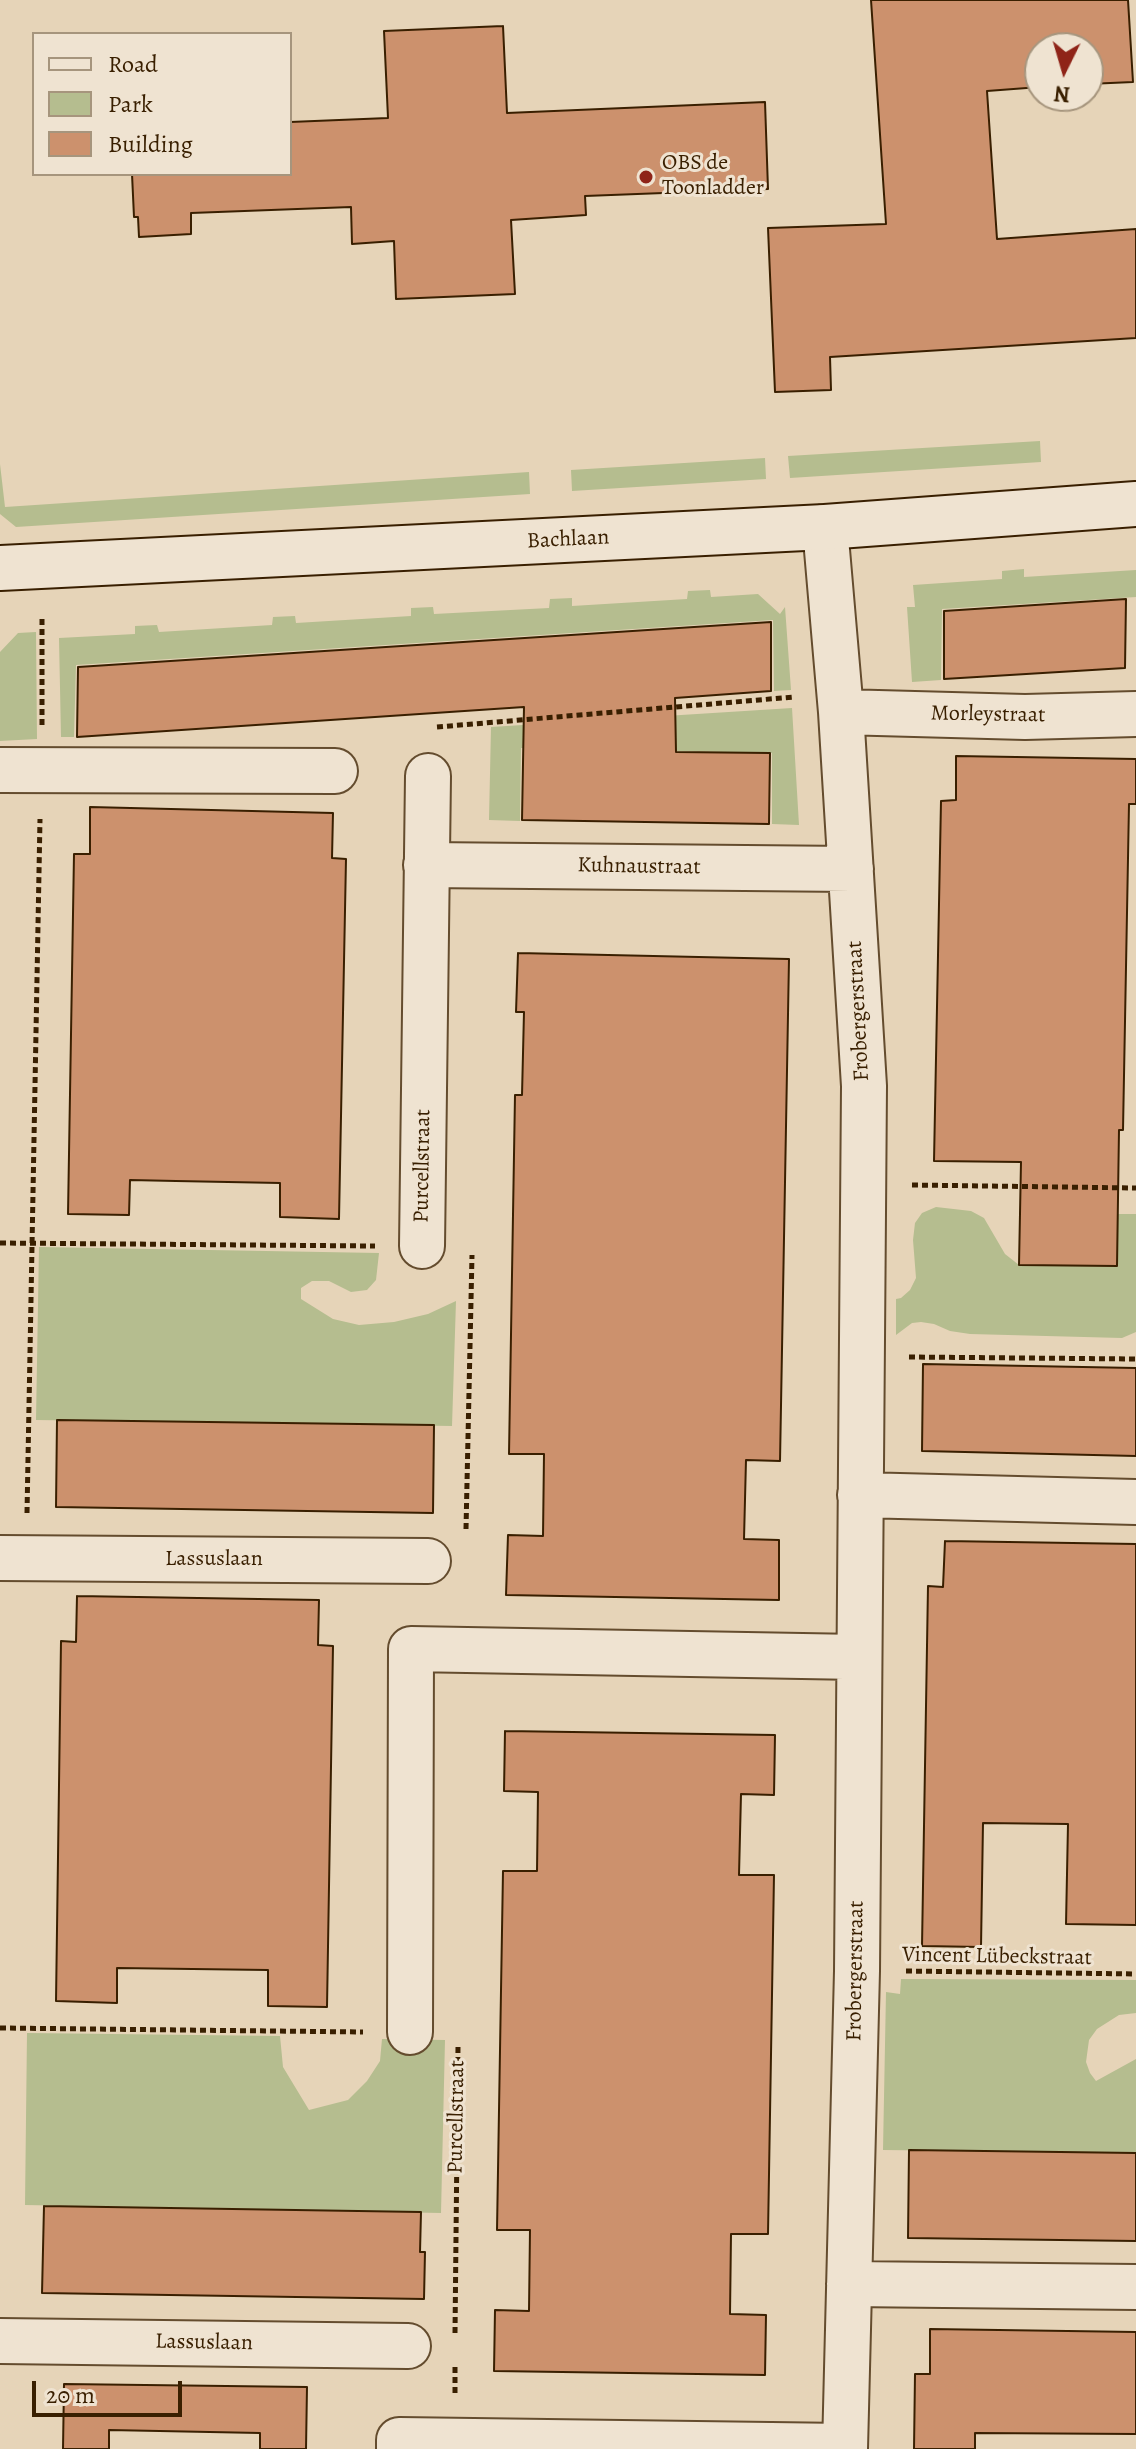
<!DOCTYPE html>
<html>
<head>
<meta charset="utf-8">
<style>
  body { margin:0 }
  #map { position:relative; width:1136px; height:2449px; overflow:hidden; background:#e6d4b8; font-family:Alegreya,serif }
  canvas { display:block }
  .legend { position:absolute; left:32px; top:32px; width:260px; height:144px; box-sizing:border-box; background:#efe3d1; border:2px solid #a6957d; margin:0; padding:10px 14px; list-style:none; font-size:24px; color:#391f00 }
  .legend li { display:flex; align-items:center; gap:16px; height:40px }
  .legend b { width:40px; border:2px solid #a6957d }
  .north { position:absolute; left:1024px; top:32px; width:80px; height:80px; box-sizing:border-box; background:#efe3d1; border:2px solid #a6957d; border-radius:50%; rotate:185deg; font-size:22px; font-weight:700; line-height:32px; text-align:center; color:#391f00 }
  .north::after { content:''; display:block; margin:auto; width:28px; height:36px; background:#8f2418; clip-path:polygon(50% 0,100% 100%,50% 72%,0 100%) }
  .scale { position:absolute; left:32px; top:2381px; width:150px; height:36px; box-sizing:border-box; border:4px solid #391f00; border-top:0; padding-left:10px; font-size:24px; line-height:28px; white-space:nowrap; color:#391f00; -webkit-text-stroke:6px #efe3d1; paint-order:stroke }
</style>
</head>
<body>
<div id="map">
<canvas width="1136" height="2449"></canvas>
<ul class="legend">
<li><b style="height:10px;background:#efe3d1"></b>Road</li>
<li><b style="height:22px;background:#b5bd8f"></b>Park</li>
<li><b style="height:22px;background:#cc916d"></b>Building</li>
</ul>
<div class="north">N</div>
<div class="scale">20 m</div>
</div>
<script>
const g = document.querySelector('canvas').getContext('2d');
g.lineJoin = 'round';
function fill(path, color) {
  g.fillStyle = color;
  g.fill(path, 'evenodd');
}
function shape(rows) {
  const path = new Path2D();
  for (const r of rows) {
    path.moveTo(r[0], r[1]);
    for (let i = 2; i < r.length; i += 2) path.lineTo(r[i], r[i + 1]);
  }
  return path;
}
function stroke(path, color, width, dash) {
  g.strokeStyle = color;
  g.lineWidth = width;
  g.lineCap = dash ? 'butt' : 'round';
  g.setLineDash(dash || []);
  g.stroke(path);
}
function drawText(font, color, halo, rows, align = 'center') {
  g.font = font + ' Alegreya,serif';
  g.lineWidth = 6;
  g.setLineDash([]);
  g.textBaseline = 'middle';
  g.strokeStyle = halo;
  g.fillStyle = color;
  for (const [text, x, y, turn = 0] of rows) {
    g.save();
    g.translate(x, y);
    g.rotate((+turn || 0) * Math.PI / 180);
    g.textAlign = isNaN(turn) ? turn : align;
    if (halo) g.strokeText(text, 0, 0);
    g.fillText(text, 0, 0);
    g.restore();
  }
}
const green = shape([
  [1040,441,1041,462,790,478,788,456],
  [765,458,766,479,572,491,571,470],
  [0,464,5,507,529,472,530,494,16,527,0,514],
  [1024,569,1024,577,1136,570,1136,597,942,609,941,680,912,682,907,607,915,607,913,585,1002,579,1002,571],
  [710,590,711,597,758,594,780,614,785,607,791,690,774,691,773,620,76,665,74,737,61,737,59,638,135,634,135,626,157,625,159,632,272,625,273,617,295,616,296,623,411,616,411,608,433,607,434,614,549,608,550,599,572,598,572,606,687,599,688,591],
  [36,632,37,739,0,741,0,652,18,633],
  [792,708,799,825,772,824,772,753,521,748,520,821,489,820,491,727],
  [936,1207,971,1211,984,1218,1005,1254,1019,1265,1116,1266,1118,1214,1136,1214,1136,1332,1122,1338,970,1334,950,1331,934,1324,921,1322,912,1323,896,1335,896,1299,901,1298,910,1290,916,1278,913,1240,915,1223,922,1213],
  [39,1247,379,1253,376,1280,367,1290,351,1292,329,1281,312,1281,301,1288,301,1299,333,1319,359,1325,394,1322,428,1314,456,1301,452,1426,36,1420],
  [901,1979,1136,1980,1136,2013,1119,2015,1097,2029,1089,2040,1086,2062,1090,2073,1096,2081,1136,2059,1136,2153,883,2150,886,1992,900,1994],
  [27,2033,280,2036,283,2067,309,2110,348,2100,367,2081,380,2061,382,2039,445,2040,441,2213,25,2205]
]);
const building = shape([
  [871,0,1128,0,1133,82,1088,84,1088,48,1040,48,1040,87,987,91,997,239,1136,229,1136,338,830,357,831,390,775,392,768,228,886,224,871,0],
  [503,26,507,113,765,102,768,189,585,196,586,215,511,220,515,294,396,299,394,241,352,244,351,207,191,213,191,234,139,237,138,217,134,217,132,174,290,174,290,122,388,118,384,31,503,26],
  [1126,599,1125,668,944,679,944,611,1126,599],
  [771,622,771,691,675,698,676,752,770,753,769,824,522,820,524,707,77,737,78,667,771,622],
  [956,756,1136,759,1136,804,1129,804,1123,1130,1119,1130,1117,1266,1019,1265,1021,1162,934,1161,941,801,956,800,956,756],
  [90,807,333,813,332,858,346,859,339,1219,280,1217,280,1183,176,1181,130,1180,129,1215,68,1214,74,854,90,854,90,807],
  [518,953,789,959,780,1461,746,1460,744,1539,779,1540,779,1600,506,1595,508,1535,543,1536,544,1454,509,1454,515,1095,522,1095,524,1012,516,1012,518,953],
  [923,1364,1136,1368,1136,1456,922,1451,923,1364],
  [57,1420,434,1425,433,1513,56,1507,57,1420],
  [945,1541,1136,1544,1136,1925,1066,1924,1068,1824,983,1823,981,1947,922,1946,928,1586,943,1587,945,1541],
  [77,1596,319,1600,318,1645,333,1646,327,2007,268,2006,268,1970,117,1968,117,2003,56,2001,61,1641,76,1642,77,1596],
  [505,1731,775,1735,774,1795,741,1794,739,1875,774,1875,768,2234,731,2234,730,2314,766,2315,765,2375,494,2371,495,2310,529,2311,530,2230,497,2230,503,1871,537,1871,538,1792,504,1791,505,1731],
  [909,2150,1136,2153,1136,2241,908,2238,909,2150],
  [44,2206,421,2212,420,2252,425,2252,424,2299,42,2293,44,2206],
  [930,2329,1136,2332,1136,2434,975,2433,975,2449,914,2449,915,2374,930,2374,930,2329],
  [64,2384,307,2387,306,2449,260,2449,260,2433,109,2430,109,2449,63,2449,64,2384]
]);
const path = shape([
  [42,725,42,615],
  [437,727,794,697],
  [912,1185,1136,1188],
  [0,1243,375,1246],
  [909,1357,1136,1359],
  [27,1513,40,819],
  [466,1529,472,1255],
  [906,1971,1136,1974],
  [0,2028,363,2032],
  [455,2333,458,2047],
  [455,2393,455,2363]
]);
const street = shape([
  [825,527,841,712,864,1086,857,1971,845,2449],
  [841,712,1025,717,1136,714],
  [0,770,335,771],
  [426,865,851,869],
  [422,1246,428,776],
  [860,1495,1136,1502],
  [0,1558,428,1561],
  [410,2032,411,1649,858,1657],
  [849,2284,1136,2287],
  [0,2341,408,2346],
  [399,2449,399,2440,845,2446]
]);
const secondary = shape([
  [0,568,825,527,1136,504]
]);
const markers = [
  [646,177,8,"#8f2418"]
];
const poiNames = [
  ["OBS de",662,164],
  ["Toonladder",662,189]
];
const streetNames = [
  ["Bachlaan",568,540,-3],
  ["Morleystraat",988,715,1],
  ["Kuhnaustraat",639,867,1],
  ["Frobergerstraat",859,1011,-93],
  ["Purcellstraat",423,1166,-89],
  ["Lassuslaan",214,1560],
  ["Vincent Lübeckstraat",997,1957,1],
  ["Frobergerstraat",856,1971,-89],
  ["Purcellstraat",457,2117,-89],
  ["Lassuslaan",204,2343,1]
];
fill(green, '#b5bd8f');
fill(building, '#cc916d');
stroke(building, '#391f00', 2);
stroke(street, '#644c2e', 48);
stroke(secondary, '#391f00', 48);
stroke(path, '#391f00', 5, [6, 4]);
stroke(street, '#efe3d1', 44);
stroke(secondary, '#efe3d1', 44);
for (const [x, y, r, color] of markers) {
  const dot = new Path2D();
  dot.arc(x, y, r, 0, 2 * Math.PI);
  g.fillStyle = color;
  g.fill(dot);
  stroke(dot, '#efe3d1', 3);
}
drawText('22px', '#391f00', '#efe3d1', poiNames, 'left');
drawText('22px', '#391f00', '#efe3d1', streetNames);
</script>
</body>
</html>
